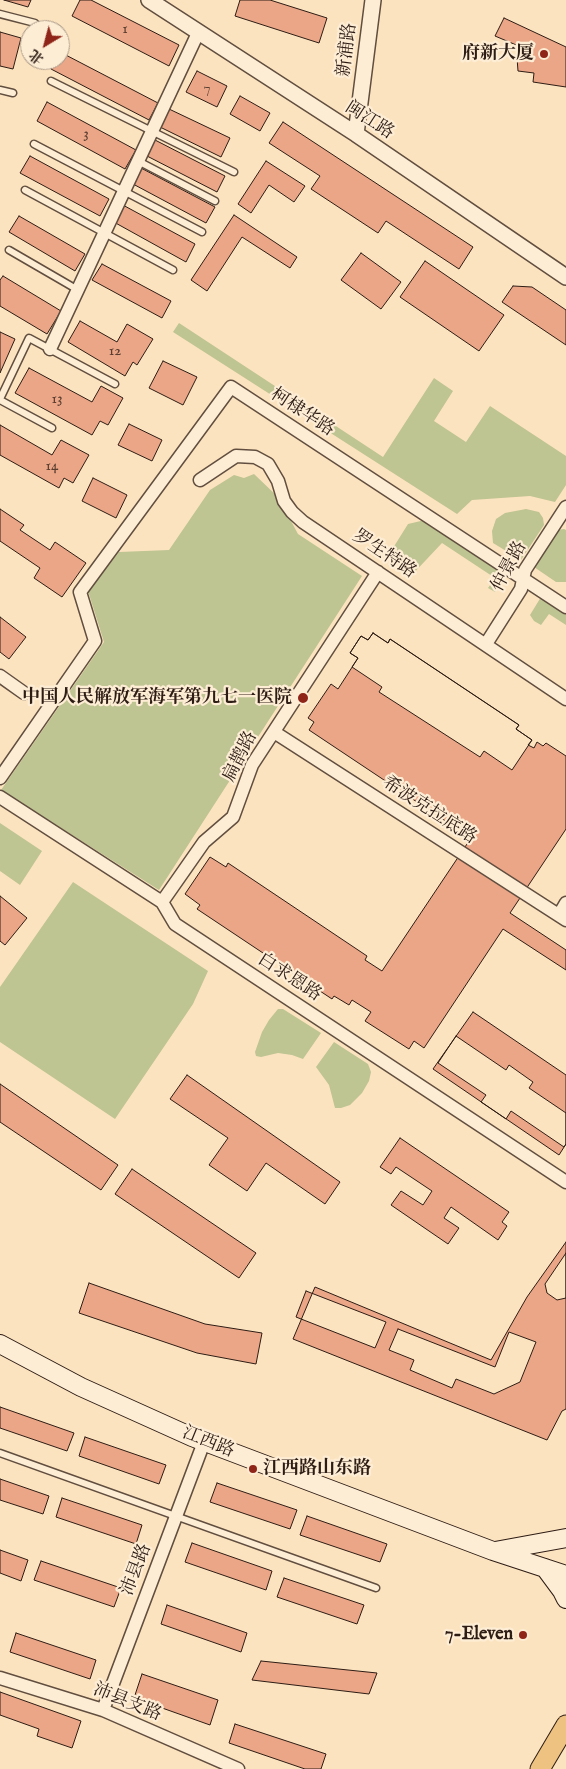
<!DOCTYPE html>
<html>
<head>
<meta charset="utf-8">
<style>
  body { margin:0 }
  #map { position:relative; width:566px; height:1769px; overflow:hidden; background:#fce3bf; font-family:"IM FELL English","Noto Serif SC",serif }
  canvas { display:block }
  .north { position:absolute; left:20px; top:20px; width:50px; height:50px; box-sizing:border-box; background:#fdedd5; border:1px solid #a98; border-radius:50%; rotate:217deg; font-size:14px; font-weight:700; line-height:20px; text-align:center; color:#2d1c14 }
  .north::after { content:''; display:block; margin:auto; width:18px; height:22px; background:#8f2418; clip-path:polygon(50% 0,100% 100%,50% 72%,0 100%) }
</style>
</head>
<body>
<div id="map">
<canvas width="566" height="1769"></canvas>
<div class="north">北</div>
</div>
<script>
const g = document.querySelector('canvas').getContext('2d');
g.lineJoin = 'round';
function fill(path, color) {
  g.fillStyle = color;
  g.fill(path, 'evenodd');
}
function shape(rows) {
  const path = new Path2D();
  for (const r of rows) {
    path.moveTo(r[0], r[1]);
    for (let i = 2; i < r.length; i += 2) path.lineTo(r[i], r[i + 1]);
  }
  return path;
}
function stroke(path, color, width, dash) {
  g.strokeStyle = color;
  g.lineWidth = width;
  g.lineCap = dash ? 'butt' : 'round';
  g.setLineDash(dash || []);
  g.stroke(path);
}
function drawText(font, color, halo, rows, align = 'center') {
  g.font = font + ' "IM FELL English","Noto Serif SC",serif';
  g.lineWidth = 4.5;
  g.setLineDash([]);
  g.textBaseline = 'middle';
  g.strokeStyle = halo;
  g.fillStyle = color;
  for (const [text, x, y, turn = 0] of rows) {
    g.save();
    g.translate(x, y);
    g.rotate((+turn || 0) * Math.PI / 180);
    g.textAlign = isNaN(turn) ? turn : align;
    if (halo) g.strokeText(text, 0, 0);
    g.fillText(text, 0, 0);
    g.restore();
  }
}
const green = shape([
  [179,323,383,457,434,378,453,391,434,421,466,442,490,406,566,456,566,485,555,502,530,496,472,500,457,514,173,332],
  [254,474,278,497,298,534,362,576,159,890,1,790,104,642,88,591,119,552,169,550,210,490,234,475,244,478],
  [526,509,539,512,543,518,544,525,521,560,493,543,492,531,496,519,505,513],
  [425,520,507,575,495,592,488,588,495,578,442,543,410,577,388,556,408,524],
  [564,529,566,530,566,582,556,582,534,567,557,530],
  [541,597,566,614,566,625,549,614,541,625,534,621,530,615],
  [0,823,42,851,20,885,0,871],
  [73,882,208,971,193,1004,115,1119,0,1042,0,987],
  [278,1009,283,1009,321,1033,303,1059,292,1055,278,1053,261,1057,256,1056,255,1052,262,1032,269,1020],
  [334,1042,368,1064,371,1072,369,1081,362,1093,350,1105,341,1108,335,1108,329,1085,316,1067]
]);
const building = shape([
  [4,0,31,0,28,7,4,0],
  [80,0,91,0,179,45,169,66,72,16,80,0],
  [240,0,270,0,327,18,319,43,235,16,240,0],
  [504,18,566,47,566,87,533,82,534,73,518,71,517,58,524,57,519,51,521,47,495,36,504,18],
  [0,32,21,38,13,69,0,66,0,32],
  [60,52,158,103,149,120,51,69,56,60,60,60,60,52],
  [197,71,227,86,217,107,186,92,197,71],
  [240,96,270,113,260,131,230,114,240,96],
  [47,102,136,150,125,169,37,121,47,102],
  [169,109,230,138,221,157,160,127,169,109],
  [283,122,473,247,459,269,386,221,378,233,311,189,320,176,269,143,283,122],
  [155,140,225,176,217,192,147,156,155,140],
  [30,156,109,199,100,216,20,173,30,156],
  [266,161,305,186,294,202,269,185,251,213,238,204,266,161],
  [141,168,215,207,206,223,133,184,141,168],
  [121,204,195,244,186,262,112,221,121,204],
  [234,215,297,257,290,268,242,237,207,291,191,280,234,215],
  [19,216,85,254,75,271,9,232,19,216],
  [361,253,401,282,381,309,341,280,361,253],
  [425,261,504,315,479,351,400,297,425,261],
  [102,264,171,301,162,318,92,280,102,264],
  [3,276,61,311,47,334,0,306,0,280,3,276],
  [513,286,532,287,566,310,566,345,502,302,513,286],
  [80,321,117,342,127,324,153,339,137,365,133,362,125,376,68,342,80,321],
  [0,332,15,339,0,373,0,332],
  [163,361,197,377,183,405,149,388,163,361],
  [29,368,92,402,101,386,123,398,108,425,100,421,92,435,15,393,29,368],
  [129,424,162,440,152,461,118,445,129,424],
  [0,425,52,455,61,440,89,455,73,483,64,478,59,488,0,455,0,425],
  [93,478,127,495,116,518,82,501,93,478],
  [0,509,24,525,20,530,50,550,55,542,86,563,62,597,34,578,40,568,0,541,0,509],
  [0,617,26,637,9,659,0,652,0,617],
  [373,633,388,643,390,639,519,725,516,729,532,740,528,745,534,748,537,742,543,746,546,743,566,756,566,829,510,913,566,950,566,970,503,929,424,1048,414,1041,409,1049,365,1021,371,1012,352,1000,349,1005,334,996,332,999,197,909,200,905,185,894,210,857,226,867,228,863,367,956,365,960,382,971,471,838,309,730,314,722,308,718,331,684,338,689,358,658,350,653,361,636,368,640,373,633],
  [373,633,388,643,390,639,519,725,516,729,532,740,512,770,484,751,480,757,379,692,382,687,352,667,358,658,350,653,361,636,368,640,373,633],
  [0,896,27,918,5,945,0,941,0,896],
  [473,1012,566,1075,566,1144,559,1155,433,1069,473,1012],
  [456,1036,506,1070,509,1065,533,1082,529,1088,566,1113,566,1144,564,1147,511,1111,506,1119,481,1102,486,1095,438,1063,456,1036],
  [187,1075,340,1182,325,1204,266,1163,247,1191,209,1165,228,1138,170,1099,187,1075],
  [0,1084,118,1165,101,1190,0,1122,0,1084],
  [400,1138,509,1212,502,1222,507,1226,498,1240,451,1207,444,1218,459,1228,448,1244,391,1205,401,1191,423,1205,432,1191,396,1167,391,1174,380,1167,400,1138],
  [132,1169,256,1253,239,1278,115,1194,132,1169],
  [566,1242,566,1409,562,1411,547,1440,293,1339,315,1287,491,1360,527,1297,566,1242],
  [566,1253,566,1298,557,1300,547,1293,545,1284,566,1253],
  [89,1283,205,1324,262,1333,256,1364,197,1353,79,1313,89,1283],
  [306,1291,386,1322,375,1348,296,1317,306,1291],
  [398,1329,495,1367,509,1332,536,1342,520,1382,494,1394,456,1379,452,1388,410,1370,414,1360,389,1350,398,1329],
  [0,1407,74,1433,67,1451,0,1428,0,1407],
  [85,1437,166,1465,159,1484,79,1456,85,1437],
  [0,1479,49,1496,43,1514,0,1500,0,1479],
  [217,1483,297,1510,290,1529,210,1502,217,1483],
  [62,1498,142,1525,136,1544,56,1517,62,1498],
  [307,1516,387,1544,380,1562,300,1535,307,1516],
  [192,1543,272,1571,266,1590,185,1562,192,1543],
  [0,1550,28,1560,21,1581,0,1573,0,1550],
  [41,1561,121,1588,114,1607,34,1580,41,1561],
  [284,1578,364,1605,357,1624,277,1597,284,1578],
  [167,1605,247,1633,241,1652,161,1624,167,1605],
  [16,1633,96,1660,90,1679,10,1652,16,1633],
  [261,1661,377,1673,369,1694,252,1680,261,1661],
  [142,1674,218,1700,210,1725,134,1698,142,1674],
  [0,1692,81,1721,72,1748,37,1736,39,1729,0,1715,0,1692],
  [235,1724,326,1754,321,1769,305,1769,229,1743,235,1724]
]);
const service = shape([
  [0,14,35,23],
  [51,81,234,172],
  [0,90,13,93],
  [34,144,202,232],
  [138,161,215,201],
  [25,190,173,270],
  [9,250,78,290],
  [0,399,29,338,115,384],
  [0,400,52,428],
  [0,1453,376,1588]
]);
const minor = shape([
  [50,349,198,33],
  [200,480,236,456,255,457,268,464,278,481,284,501,292,512,303,522,566,699],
  [486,644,521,589,525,570,566,507],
  [0,676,24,693],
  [274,732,566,920],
  [0,778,95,641,80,592,231,387,566,607],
  [0,797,162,902,175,924,566,1182],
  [162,902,204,842,233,817,252,765,378,572],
  [559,915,566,903],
  [0,1678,103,1710,238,1769],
  [103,1710,204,1442]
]);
const tertiary = shape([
  [149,0,356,134,566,277],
  [356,134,373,0]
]);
const secondary = shape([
  [0,1344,81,1387,192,1437,493,1551,566,1575],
  [495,1551,566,1538],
  [545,1568,562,1591,566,1599]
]);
const primary = shape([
  [540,1769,566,1725]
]);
const markers = [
  [544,54,5,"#8f2418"],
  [303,698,6,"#8f2418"],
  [253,1469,5,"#8f2418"],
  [523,1635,5,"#8f2418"]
];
const numberNames = [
  ["1",125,30],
  ["7",207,89],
  ["3",86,135],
  ["12",115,352],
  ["13",57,400],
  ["14",52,467]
];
const streetNames = [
  ["新浦路",348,50,-83],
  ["闽江路",369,121,33],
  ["柯棣华路",302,413,33],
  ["罗生特路",384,555,34],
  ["仲景路",510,567,-62],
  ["扁鹊路",241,757,-63],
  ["希波克拉底路",429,811,33],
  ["白求恩路",289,978,33],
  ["江西路",208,1443,22],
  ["沛县路",137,1570,-69],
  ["沛县支路",127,1703,22]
];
const poiNames = [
  ["府新大厦",534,54],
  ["中国人民解放军海军第九七一医院",292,698],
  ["江西路山东路",263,1469,"left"],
  ["7-Eleven",513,1635]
];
fill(green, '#bec492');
fill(building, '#eaa687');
stroke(building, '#2d1c14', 1);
stroke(service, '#614e3f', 9);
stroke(minor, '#614e3f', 15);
stroke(tertiary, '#614e3f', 18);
stroke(secondary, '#2d1c14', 20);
stroke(primary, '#2d1c14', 21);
stroke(service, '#fdedd5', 6);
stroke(minor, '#fdedd5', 12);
stroke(tertiary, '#fdedd5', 15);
stroke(secondary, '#fdedd5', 18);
stroke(primary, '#eec280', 19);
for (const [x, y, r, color] of markers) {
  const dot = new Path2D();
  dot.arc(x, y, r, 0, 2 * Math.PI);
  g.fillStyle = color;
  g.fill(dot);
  stroke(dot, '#fdedd5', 2);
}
drawText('15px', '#5c3e31', null, numberNames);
drawText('18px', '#2d1c14', '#fdedd5', streetNames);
drawText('bold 18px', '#2d1c14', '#fdedd5', poiNames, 'right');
</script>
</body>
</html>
